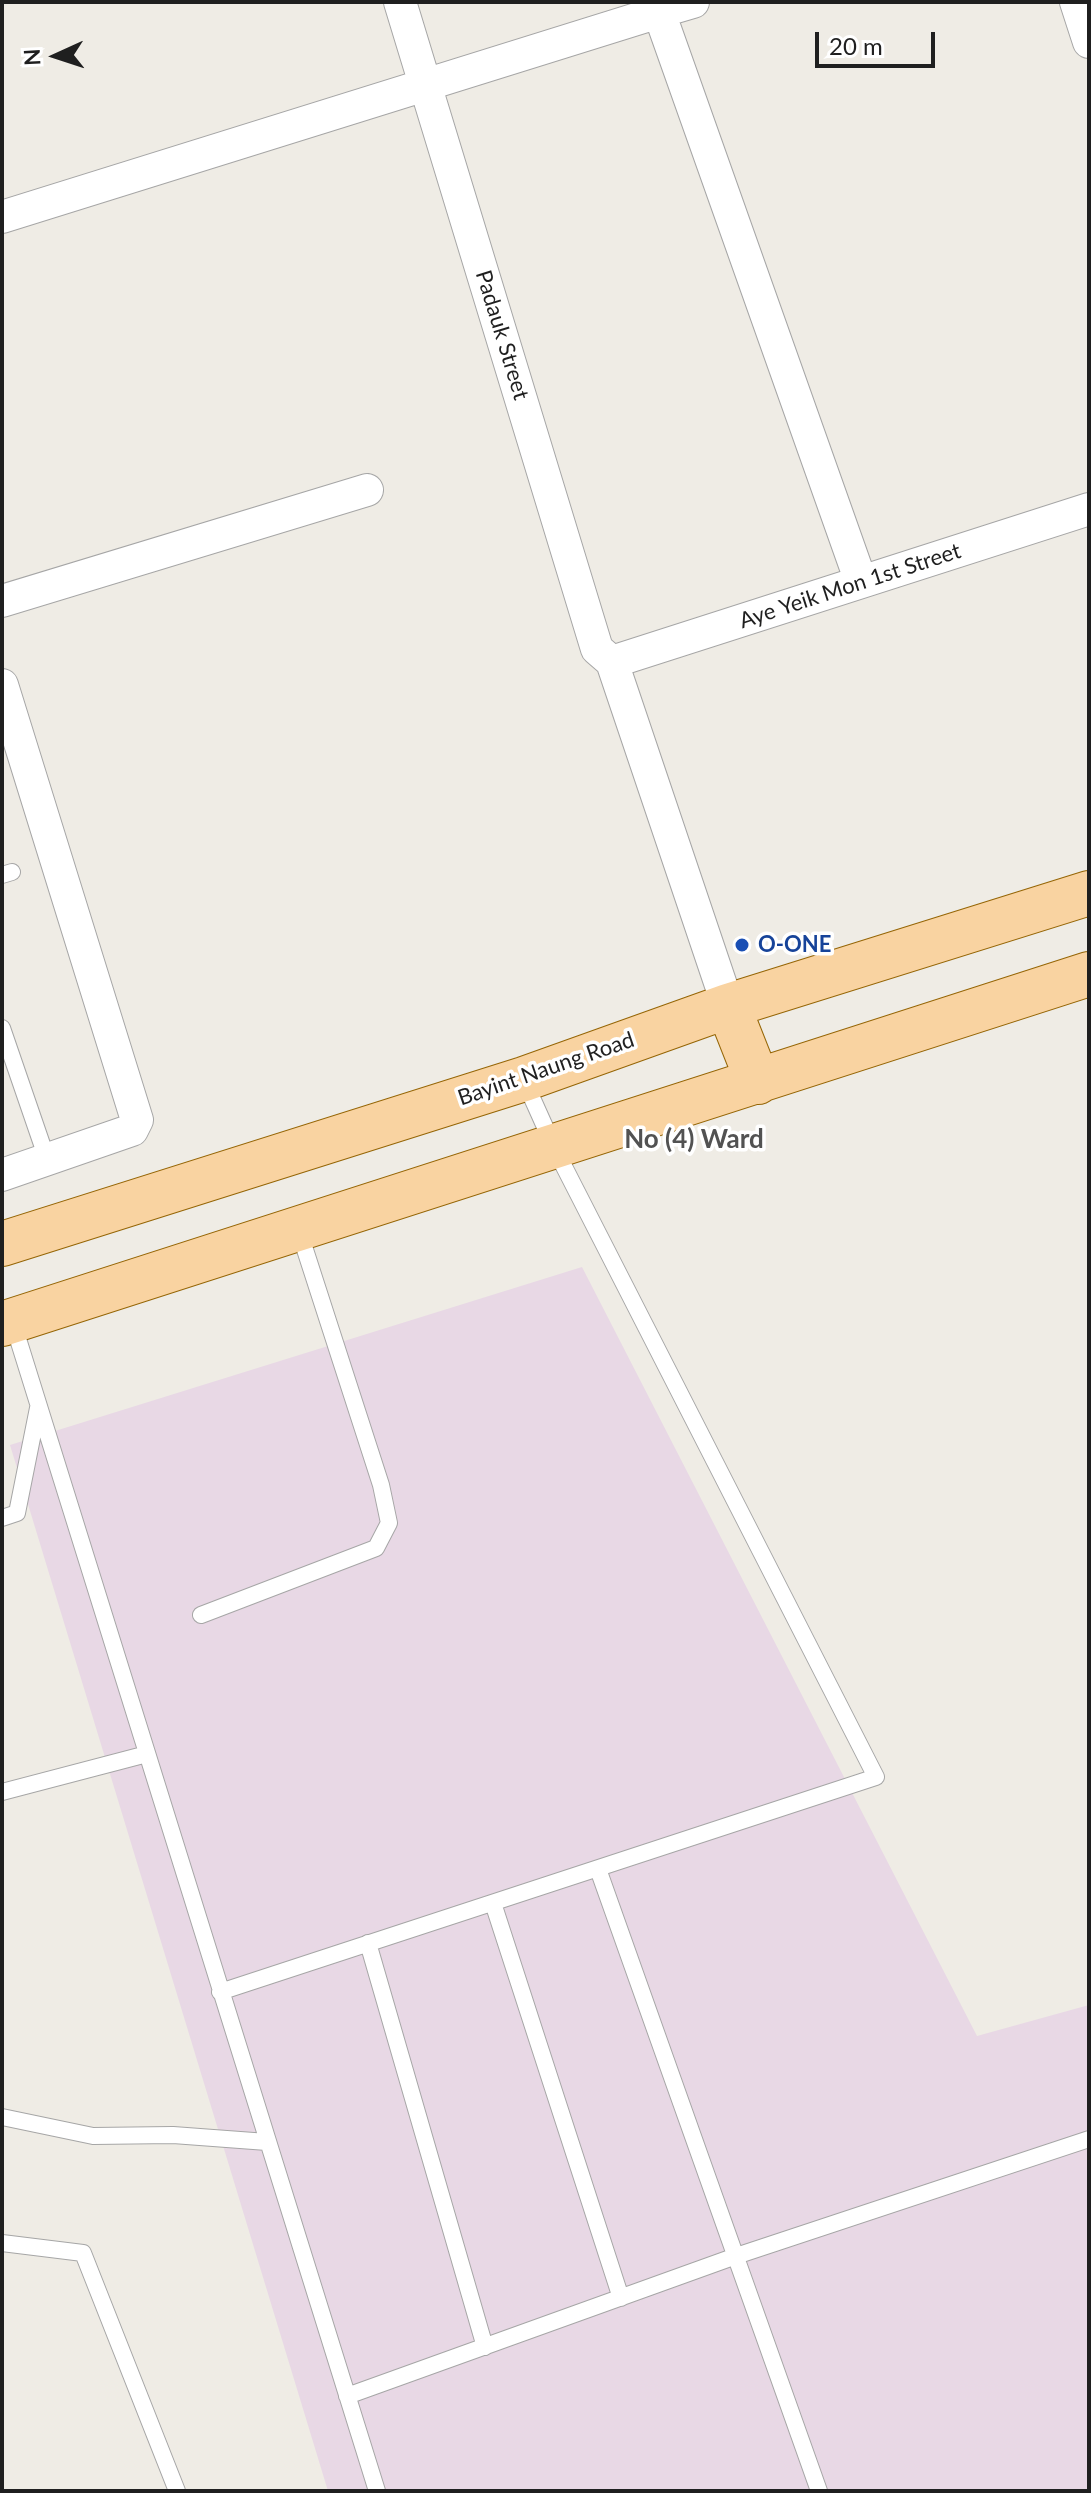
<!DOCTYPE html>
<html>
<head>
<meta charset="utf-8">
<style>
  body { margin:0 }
  #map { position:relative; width:1091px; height:2493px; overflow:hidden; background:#efece5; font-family:Lato,sans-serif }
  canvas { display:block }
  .frame { position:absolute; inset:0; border:4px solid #1f1f1f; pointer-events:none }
  .north { position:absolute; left:16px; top:16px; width:80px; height:80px; -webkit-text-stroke:6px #fff; paint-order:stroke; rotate:267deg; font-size:22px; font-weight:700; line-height:32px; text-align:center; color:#1f1f1f }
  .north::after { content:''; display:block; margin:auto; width:28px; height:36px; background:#1f1f1f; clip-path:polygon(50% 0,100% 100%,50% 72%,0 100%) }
  .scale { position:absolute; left:815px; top:32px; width:120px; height:36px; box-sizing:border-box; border:4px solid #1f1f1f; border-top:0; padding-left:10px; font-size:24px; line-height:28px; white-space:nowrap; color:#1f1f1f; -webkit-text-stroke:6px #fff; paint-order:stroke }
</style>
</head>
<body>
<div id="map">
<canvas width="1091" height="2493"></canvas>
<div class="frame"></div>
<div class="north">N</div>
<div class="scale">20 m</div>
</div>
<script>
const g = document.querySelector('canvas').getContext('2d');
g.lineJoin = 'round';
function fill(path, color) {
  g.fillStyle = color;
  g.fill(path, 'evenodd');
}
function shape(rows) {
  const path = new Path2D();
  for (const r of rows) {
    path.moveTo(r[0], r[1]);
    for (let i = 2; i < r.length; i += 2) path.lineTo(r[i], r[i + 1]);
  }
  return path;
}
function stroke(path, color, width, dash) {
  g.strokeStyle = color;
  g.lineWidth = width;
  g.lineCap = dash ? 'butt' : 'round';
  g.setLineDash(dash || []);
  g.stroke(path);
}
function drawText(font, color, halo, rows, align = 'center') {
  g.font = font + ' Lato,sans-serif';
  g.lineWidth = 7;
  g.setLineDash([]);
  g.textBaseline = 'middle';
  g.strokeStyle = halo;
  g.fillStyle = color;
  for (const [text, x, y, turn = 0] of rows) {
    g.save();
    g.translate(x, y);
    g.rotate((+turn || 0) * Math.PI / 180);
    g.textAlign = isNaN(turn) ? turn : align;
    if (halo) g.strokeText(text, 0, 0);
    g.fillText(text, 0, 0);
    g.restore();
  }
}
const industrial = shape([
  [582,1267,977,2036,1089,2005,1089,2491,328,2491,10,1445]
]);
const service = shape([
  [2,875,12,872],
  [2,1028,47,1159],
  [13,1323,377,2491],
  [2,1518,17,1513,38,1408],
  [201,1615,376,1548,389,1523,381,1485,299,1231],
  [2,1792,147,1754],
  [598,1869,819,2491],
  [493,1903,621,2298],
  [368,1943,485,2347],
  [220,1992,876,1777,554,1147,524,1080],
  [2,2117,93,2136,173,2135,267,2142],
  [2,2243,83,2253,177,2491],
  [347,2396,736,2256,1089,2139]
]);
const minor = shape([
  [400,2,597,649,612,662],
  [1076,2,1089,42],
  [659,12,693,2],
  [2,217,659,12,861,582],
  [2,601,367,490],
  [612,662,1089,509],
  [612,662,728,1006],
  [2,685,137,1120,132,1130,2,1175]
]);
const primary = shape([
  [728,1006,758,1082],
  [2,1244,524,1079,728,1006,1089,893],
  [2,1324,1089,974]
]);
const markers = [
  [742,945,8,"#1a4fb4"]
];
const streetNames = [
  ["Padauk Street",502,335,73],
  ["Aye Yeik Mon 1st Street",850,586,-18],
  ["Bayint Naung Road",546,1069,-19]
];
const transitNames = [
  ["O-ONE",758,945]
];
const quarterNames = [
  ["No (4) Ward",694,1140]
];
fill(industrial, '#e8d8e5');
stroke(service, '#a6a6a6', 18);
stroke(minor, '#a6a6a6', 34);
stroke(primary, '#956505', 46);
stroke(service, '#fff', 16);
stroke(minor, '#fff', 32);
stroke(primary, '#f9d3a1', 44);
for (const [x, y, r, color] of markers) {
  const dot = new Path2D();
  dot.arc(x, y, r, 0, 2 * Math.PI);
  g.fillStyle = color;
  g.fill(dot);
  stroke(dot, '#fff', 3);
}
drawText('22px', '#1f1f1f', '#fff', streetNames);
drawText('bold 22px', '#164399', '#fff', transitNames, 'left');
drawText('bold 26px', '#525252', '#fff', quarterNames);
</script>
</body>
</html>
